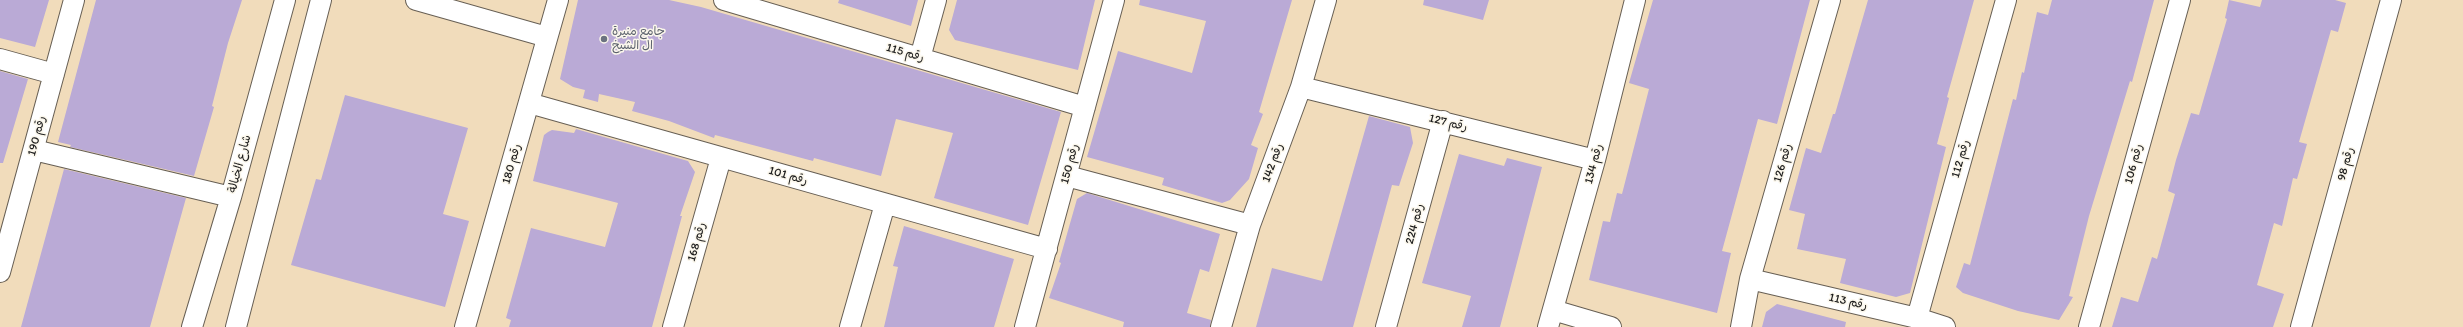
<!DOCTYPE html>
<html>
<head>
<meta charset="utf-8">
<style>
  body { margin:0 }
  canvas { display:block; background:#f1dcbb }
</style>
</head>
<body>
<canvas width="2463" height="327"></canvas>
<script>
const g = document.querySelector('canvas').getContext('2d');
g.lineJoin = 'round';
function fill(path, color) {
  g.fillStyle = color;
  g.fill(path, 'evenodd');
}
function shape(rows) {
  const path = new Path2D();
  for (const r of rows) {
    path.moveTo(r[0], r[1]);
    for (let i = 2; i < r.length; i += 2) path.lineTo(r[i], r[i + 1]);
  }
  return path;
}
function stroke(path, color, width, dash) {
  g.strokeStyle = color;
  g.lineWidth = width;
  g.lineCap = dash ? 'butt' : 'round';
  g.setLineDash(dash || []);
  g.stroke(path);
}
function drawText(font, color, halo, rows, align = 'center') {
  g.font = font + ' Itim,"Playpen Sans Arabic",sans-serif';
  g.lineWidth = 3;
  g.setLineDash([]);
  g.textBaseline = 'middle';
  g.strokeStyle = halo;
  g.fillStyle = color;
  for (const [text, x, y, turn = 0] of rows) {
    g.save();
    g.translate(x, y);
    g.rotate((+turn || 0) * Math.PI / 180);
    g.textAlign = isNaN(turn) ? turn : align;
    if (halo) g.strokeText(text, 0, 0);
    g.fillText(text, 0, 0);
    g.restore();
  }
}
const building = shape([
  [0,0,49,0,35,47,0,38],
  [96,0,242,0,228,43,212,106,214,107,194,176,70,147,71,145,58,142],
  [578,0,669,0,701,7,1061,112,1028,225,934,198,953,133,896,119,881,176,814,158,813,161,715,135,714,138,669,121,632,111,635,102,599,94,598,102,583,98,585,90,573,87,560,79],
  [839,0,918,0,911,26,838,3],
  [957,0,1095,0,1078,70,955,40,949,30],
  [1140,0,1292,0,1259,112,1263,114,1251,145,1258,148,1249,179,1230,200,1222,203,1162,185,1164,178,1087,157,1118,51,1192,73,1206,21,1139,5],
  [1424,0,1489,0,1483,20,1423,5],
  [1653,0,1810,0,1777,124,1758,119,1722,251,1731,253,1717,313,1589,280,1603,221,1610,222,1617,193,1622,194,1649,89,1629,83],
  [1868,0,1974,0,1947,97,1949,98,1937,144,1946,147,1910,293,1896,297,1840,283,1846,259,1797,249,1805,214,1789,210,1806,148,1821,153,1833,114,1835,114],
  [2052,0,2154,0,2132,82,2130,81,2089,216,2069,296,2073,297,2059,320,2018,311,1963,293,1956,287,1964,263,1970,265,2013,99,2016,100,2022,72,2024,73,2037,12,2048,15],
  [2229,0,2260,7,2262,0,2335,0,2346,3,2338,32,2331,30,2299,142,2307,144,2297,179,2293,178,2282,226,2274,223,2257,285,2284,294,2273,327,2112,327,2121,297,2138,302,2152,257,2157,259,2175,194,2168,191,2176,160,2191,113,2199,115,2227,19,2225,18],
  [0,71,28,79,3,163,0,163],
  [345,95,468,128,443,214,469,221,445,307,291,265,316,179,321,180],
  [1369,116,1410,127,1413,143,1399,186,1392,185,1353,327,1256,327,1272,268,1322,281],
  [576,129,688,161,695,172,680,216,682,216,652,327,509,327,511,320,506,318,531,228,605,247,618,203,533,181,544,135,548,132,552,130,574,133],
  [1459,154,1504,166,1507,158,1542,167,1500,327,1462,327,1471,296,1422,283],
  [64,169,186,198,150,327,21,327],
  [1087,193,1220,234,1209,272,1200,269,1187,313,1211,320,1210,327,1123,327,1124,322,1049,298,1061,263,1059,262,1077,199],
  [904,226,1014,259,994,327,884,327,898,267,893,266],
  [1777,304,1846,322,1845,327,1762,327,1766,312]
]);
const street = shape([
  [416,0,547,37],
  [724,0,1085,107],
  [920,58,936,0],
  [0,59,54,74],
  [1301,87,1595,160],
  [529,103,1047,249],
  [34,150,231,197],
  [1067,176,1250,225],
  [0,272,74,0],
  [1750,279,1917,318,1945,327],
  [1553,310,1611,327],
  [1917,318,2006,0],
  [192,327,231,197,285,0],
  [236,327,321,0],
  [465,327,558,0],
  [673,327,721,158],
  [850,327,885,204],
  [1025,327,1114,0],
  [1221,327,1250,225,1301,87,1326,0],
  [1386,327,1443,121],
  [1548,327,1595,160,1635,0],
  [1741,327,1750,279,1830,0],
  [2089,327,2180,0],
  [2301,327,2391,0]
]);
const markers = [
  [604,39,4,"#6b7280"]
];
const worshipNames = [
  ["جامع منيرة",612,32],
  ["ال الشيخ",612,46]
];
const streetNames = [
  ["رقم 115",905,53,16],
  ["رقم 127",1448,123,14],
  ["رقم 190",37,136,-75],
  ["رقم 112",1961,159,-74],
  ["رقم 142",1273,163,-70],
  ["رقم 126",1783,163,-74],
  ["شارع الخيالة",240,164,-75],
  ["رقم 180",512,164,-74],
  ["رقم 150",1070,164,-75],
  ["رقم 134",1594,164,-75],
  ["رقم 106",2134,164,-75],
  ["رقم 98",2346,164,-75],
  ["رقم 101",788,176,16],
  ["رقم 224",1415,224,-75],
  ["رقم 168",697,242,-74],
  ["رقم 113",1848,302,13]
];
fill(building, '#baaad6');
stroke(street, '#675f54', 22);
stroke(street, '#fff', 20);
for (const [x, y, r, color] of markers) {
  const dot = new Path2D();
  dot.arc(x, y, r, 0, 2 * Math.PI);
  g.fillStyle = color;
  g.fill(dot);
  stroke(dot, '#fbf7ec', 1.5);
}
drawText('12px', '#5b616d', '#fbf7ec', worshipNames, 'left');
drawText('12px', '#1c1c1c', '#fbf7ec', streetNames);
</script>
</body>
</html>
